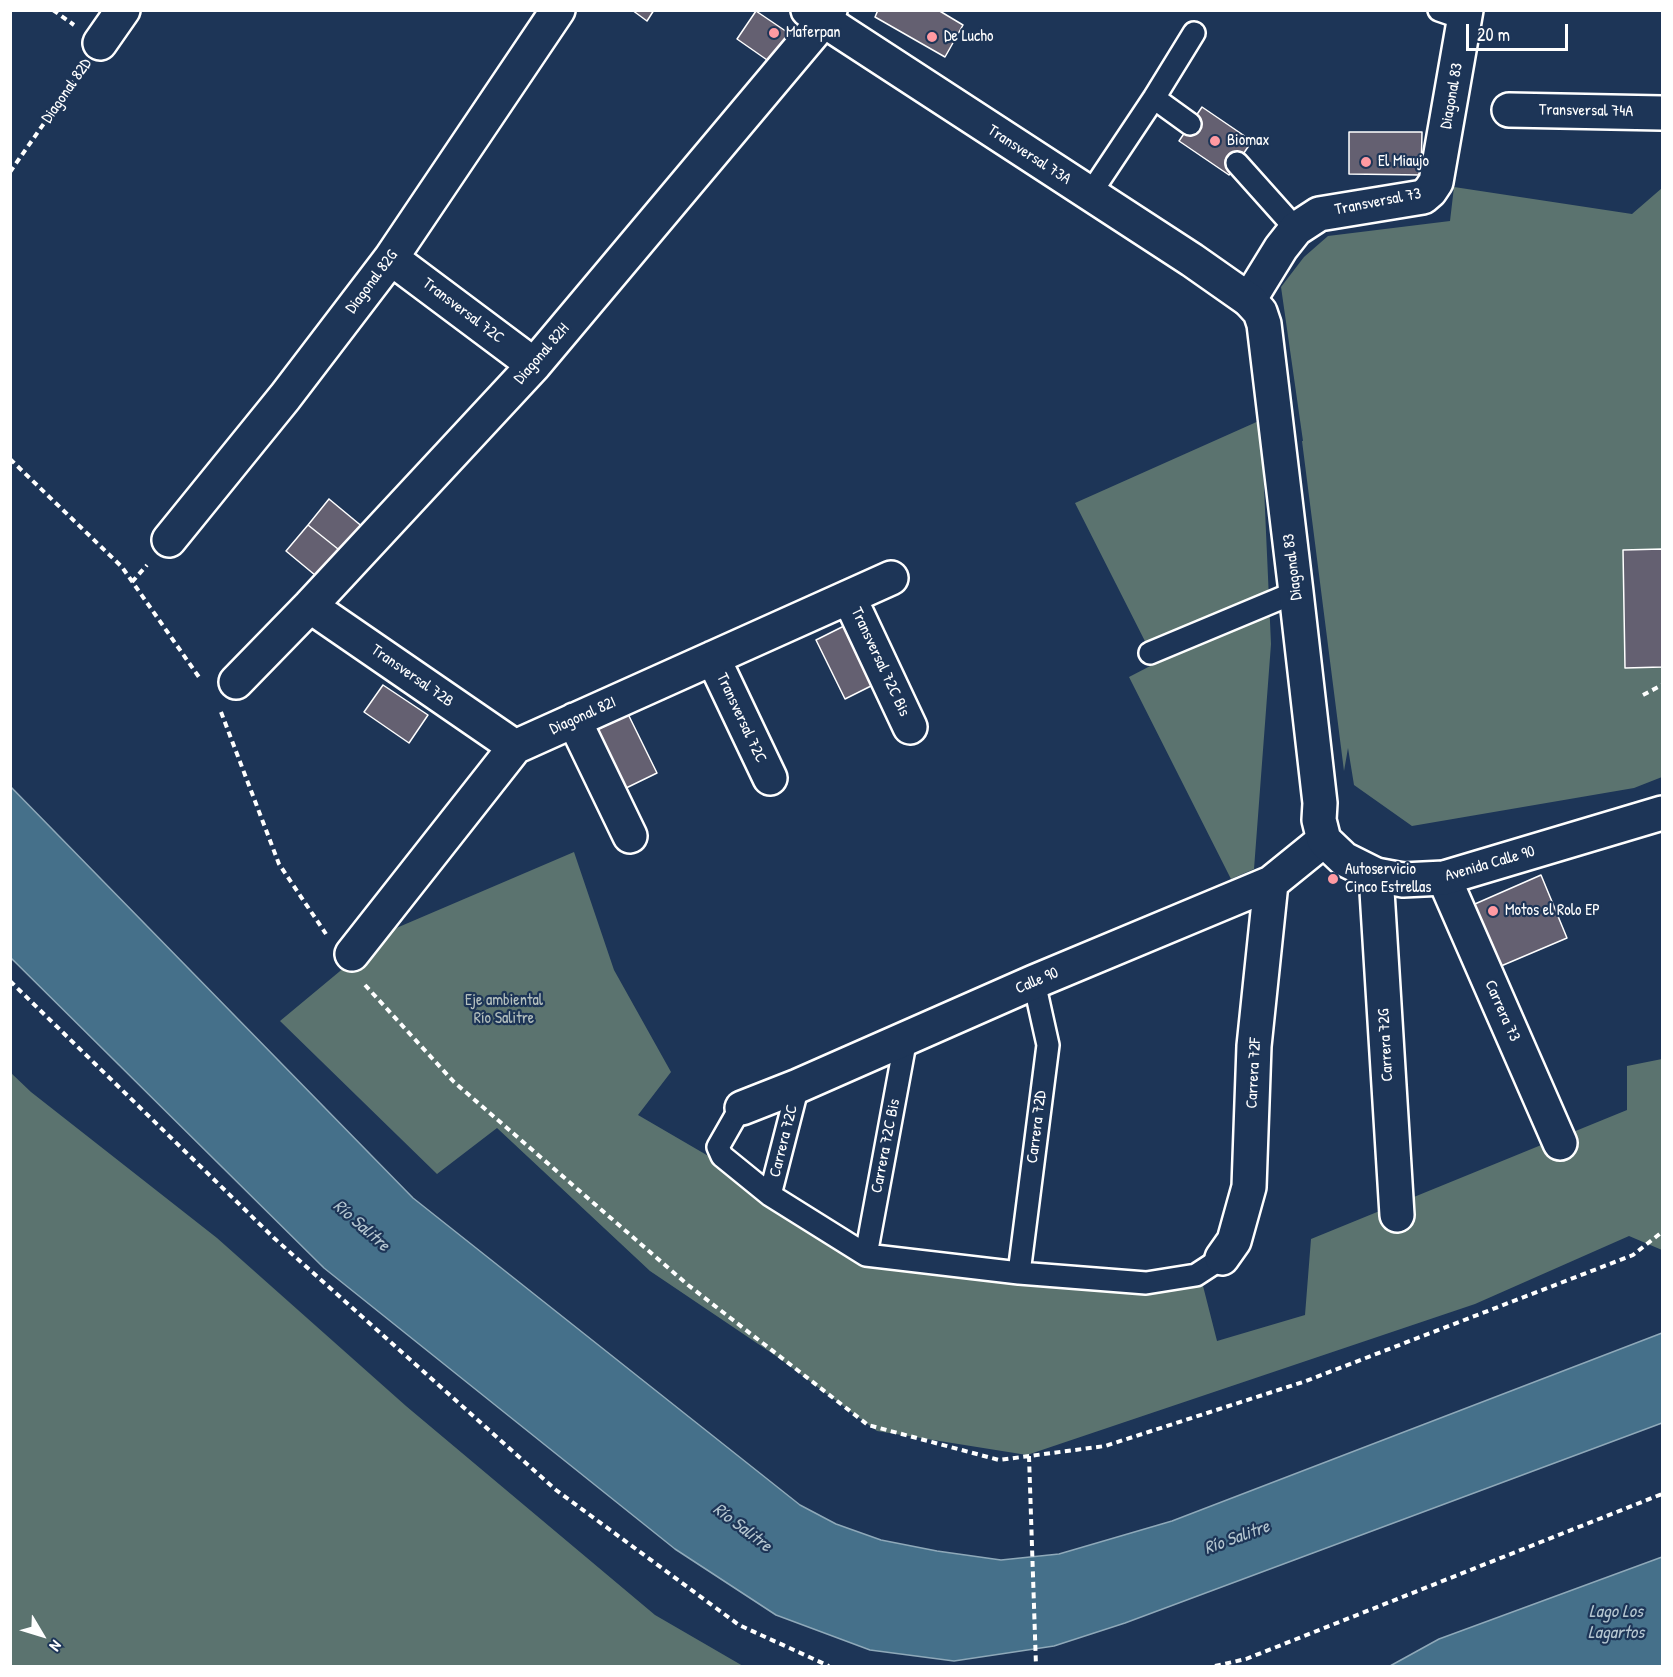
<!DOCTYPE html>
<html>
<head>
<meta charset="utf-8">
<style>
  body { margin:0 }
  #map { position:relative; width:1673px; height:1677px; overflow:hidden; background:#1d3557; font-family:"Patrick Hand",sans-serif }
  canvas { display:block }
  .frame { position:absolute; inset:0; border:12px solid #fff; pointer-events:none }
  .north { position:absolute; left:12px; top:1605px; width:60px; height:60px; -webkit-text-stroke:4px #1d3557; paint-order:stroke; rotate:128deg; font-size:16px; font-weight:700; line-height:24px; text-align:center; color:#fff }
  .north::after { content:''; display:block; margin:auto; width:21px; height:27px; background:#fff; clip-path:polygon(50% 0,100% 100%,50% 72%,0 100%) }
  .scale { position:absolute; left:1466px; top:24px; width:102px; height:27px; box-sizing:border-box; border:3px solid #fff; border-top:0; padding-left:8px; font-size:18px; line-height:21px; white-space:nowrap; color:#fff; -webkit-text-stroke:4px #1d3557; paint-order:stroke }
</style>
</head>
<body>
<div id="map">
<canvas width="1673" height="1677"></canvas>
<div class="frame"></div>
<div class="north">N</div>
<div class="scale">20 m</div>
</div>
<script>
const g = document.querySelector('canvas').getContext('2d');
g.lineJoin = 'round';
function fill(path, color) {
  g.fillStyle = color;
  g.fill(path, 'evenodd');
}
function shape(rows) {
  const path = new Path2D();
  for (const r of rows) {
    path.moveTo(r[0], r[1]);
    for (let i = 2; i < r.length; i += 2) path.lineTo(r[i], r[i + 1]);
  }
  return path;
}
function stroke(path, color, width, dash) {
  g.strokeStyle = color;
  g.lineWidth = width;
  g.lineCap = dash ? 'butt' : 'round';
  g.setLineDash(dash || []);
  g.stroke(path);
}
function drawText(font, color, halo, rows, align = 'center') {
  g.font = font + ' "Patrick Hand",sans-serif';
  g.lineWidth = 4.5;
  g.setLineDash([]);
  g.textBaseline = 'middle';
  g.strokeStyle = halo;
  g.fillStyle = color;
  for (const [text, x, y, turn = 0] of rows) {
    g.save();
    g.translate(x, y);
    g.rotate((+turn || 0) * Math.PI / 180);
    g.textAlign = isNaN(turn) ? turn : align;
    if (halo) g.strokeText(text, 0, 0);
    g.fillText(text, 0, 0);
    g.restore();
  }
}
const green = shape([
  [1454,187,1632,214,1662,188,1662,777,1634,788,1412,826,1354,785,1348,748,1344,771,1302,441,1303,441,1281,287,1304,257,1328,236,1450,221],
  [1261,420,1271,644,1254,869,1231,879,1129,677,1156,663,1075,503],
  [574,852,614,970,671,1072,638,1115,729,1168,856,1260,1202,1282,1217,1341,1305,1315,1311,1239,1627,1110,1627,1066,1662,1059,1662,1250,1629,1236,1475,1304,1027,1455,877,1431,776,1356,650,1271,497,1128,437,1174,280,1021,387,932],
  [10,1072,31,1092,217,1238,406,1406,655,1615,743,1666,11,1666]
]);
const water = shape([
  [10,786,413,1198,800,1505,836,1524,881,1540,937,1551,1001,1560,1059,1554,1172,1521,1662,1333,1662,1423,1125,1623,1054,1646,954,1661,870,1650,776,1615,675,1549,324,1268,11,958,10,786],
  [1662,1557,1662,1666,1390,1666,1439,1639,1662,1557]
]);
const building = shape([
  [632,10,654,10,647,21,632,10],
  [878,10,938,10,963,25,945,57,875,17,878,10],
  [756,11,790,34,770,62,737,39,756,11],
  [1202,107,1252,141,1229,175,1179,141,1202,107],
  [1349,132,1422,132,1421,175,1349,174,1349,132],
  [329,499,364,528,343,553,308,525,329,499],
  [308,525,343,553,321,580,286,551,308,525],
  [1662,549,1662,667,1625,668,1623,550,1662,549],
  [850,623,879,682,845,699,816,640,850,623],
  [383,685,428,715,409,743,364,712,383,685],
  [628,714,657,773,622,790,593,732,628,714],
  [1541,875,1567,938,1494,969,1468,907,1541,875]
]);
const path = shape([
  [53,10,74,25],
  [10,172,82,69],
  [10,459,122,567,201,680],
  [132,582,147,565],
  [1643,695,1662,685],
  [221,712,279,864,326,934],
  [10,981,274,1238,556,1490,739,1625,829,1666],
  [365,985,454,1082,688,1285,868,1425,999,1460,1105,1446,1306,1381,1633,1255,1662,1232],
  [1029,1456,1036,1666],
  [1215,1666,1246,1659,1662,1494]
]);
const lane = shape([
  [1439,10,1465,19],
  [1154,98,1190,124],
  [1237,163,1296,229],
  [1090,194,1154,98,1194,33],
  [1150,653,1296,592],
  [742,1108,738,1112,718,1147,722,1156,770,1195,866,1255,1019,1273,1146,1283,1196,1275,1222,1258],
  [770,1195,798,1086],
  [866,1255,906,1038],
  [1019,1273,1048,1045,1034,982]
]);
const street = shape([
  [100,43,123,10],
  [1509,110,1662,113],
  [391,258,534,365],
  [1249,300,1281,248,1296,229,1319,214,1423,197,1430,191,1436,182,1466,10],
  [169,540,285,397,391,258,558,10],
  [849,597,910,727],
  [310,606,515,747],
  [713,658,770,778],
  [236,682,310,606,534,365,823,21,830,10],
  [574,720,630,836],
  [1376,875,1397,1215],
  [1444,878,1560,1143],
  [352,954,515,747,891,578],
  [742,1108,798,1086,1034,982,1271,883,1324,840],
  [1222,1258,1234,1241,1249,1187,1254,1046,1271,883]
]);
const secondary = shape([
  [808,10,1192,260,1249,300,1260,312,1264,324,1296,592,1320,803,1319,820,1324,840,1344,859,1376,875,1403,880,1444,878,1662,813]
]);
const markers = [
  [774,33,6,"#ff9aa2"],
  [932,37,6,"#ff9aa2"],
  [1215,141,6,"#ff9aa2"],
  [1366,162,6,"#ff9aa2"],
  [1333,879,6,"#ff9aa2"],
  [1493,911,6,"#ff9aa2"]
];
const poiNames = [
  ["Maferpan",786,33],
  ["De Lucho",944,37],
  ["Biomax",1227,141],
  ["El Miaujo",1378,162],
  ["Autoservicio",1345,870],
  ["Cinco Estrellas",1345,888],
  ["Motos el Rolo EP",1505,911]
];
const streetNames = [
  ["Diagonal 82D",67,91,-55],
  ["Diagonal 83",1452,96,-80],
  ["Transversal 74A",1586,111,1],
  ["Transversal 73A",1029,155,33],
  ["Transversal 73",1378,202,-11],
  ["Diagonal 82G",372,282,-53],
  ["Transversal 72C",463,311,37],
  ["Diagonal 82H",542,354,-49],
  ["Diagonal 83",1293,567,-97],
  ["Transversal 72C Bis",880,662,65],
  ["Transversal 72B",412,676,35],
  ["Diagonal 82I",583,716,-24],
  ["Transversal 72C",741,718,65],
  ["Avenida Calle 90",1490,864,-16],
  ["Calle 90",1037,981,-23],
  ["Carrera 73",1502,1011,66],
  ["Carrera 72G",1386,1045,-93],
  ["Carrera 72F",1254,1073,-87],
  ["Carrera 72D",1037,1127,-83],
  ["Carrera 72C",784,1141,-76],
  ["Carrera 72C Bis",886,1146,-79]
];
const parkNames = [
  ["Eje ambiental",504,1001],
  ["Río Salitre",504,1019]
];
const waterNames = [
  ["Río Salitre",361,1226,41],
  ["Río Salitre",742,1528,37],
  ["Río Salitre",1237,1538,-20],
  ["Lago Los",1616,1612],
  ["Lagartos",1616,1633]
];
fill(green, '#5b736f');
fill(water, '#45708a');
stroke(water, '#8fa9b9', 1.5);
fill(building, '#646071');
stroke(building, '#fff', 1.5);
stroke(lane, '#fff', 26);
stroke(street, '#fff', 38);
stroke(secondary, '#fff', 38);
stroke(path, '#fff', 4, [6, 4.5]);
stroke(lane, '#1d3557', 21);
stroke(street, '#1d3557', 33);
stroke(secondary, '#1d3557', 33);
for (const [x, y, r, color] of markers) {
  const dot = new Path2D();
  dot.arc(x, y, r, 0, 2 * Math.PI);
  g.fillStyle = color;
  g.fill(dot);
  stroke(dot, '#1d3557', 2);
}
drawText('16px', '#fff', '#1d3557', poiNames, 'left');
drawText('16px', '#fff', '#1d3557', streetNames);
drawText('16px', '#b5c0be', '#1d3557', parkNames);
drawText('italic 18px', '#b5c6d0', '#1d3557', waterNames);
</script>
</body>
</html>
